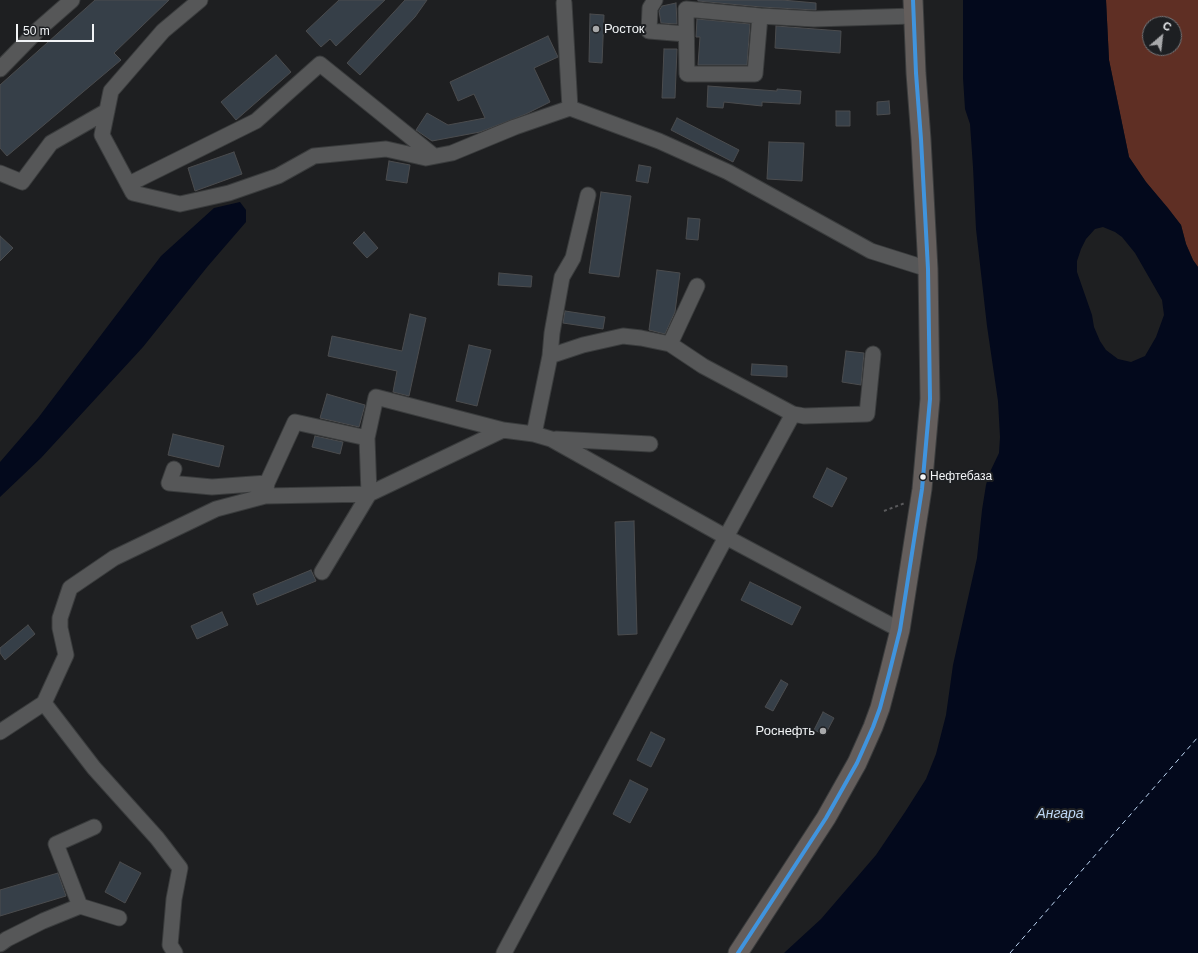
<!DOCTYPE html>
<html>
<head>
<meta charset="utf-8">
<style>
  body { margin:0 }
  #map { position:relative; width:1198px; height:953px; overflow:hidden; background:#1e1f21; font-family:Arial,sans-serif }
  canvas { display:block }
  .north { position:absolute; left:1142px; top:16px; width:40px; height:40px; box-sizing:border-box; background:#1d1f22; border:1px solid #727477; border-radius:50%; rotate:28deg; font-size:11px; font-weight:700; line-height:16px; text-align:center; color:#f2f4f6 }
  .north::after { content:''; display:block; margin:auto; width:14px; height:18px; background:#a8a9ab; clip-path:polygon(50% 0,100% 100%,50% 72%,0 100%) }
  .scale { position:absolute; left:16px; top:24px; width:78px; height:18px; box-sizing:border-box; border:2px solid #f2f4f6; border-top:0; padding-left:5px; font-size:12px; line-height:14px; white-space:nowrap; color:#f2f4f6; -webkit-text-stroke:3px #1d1f22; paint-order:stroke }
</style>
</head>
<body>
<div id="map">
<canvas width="1198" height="953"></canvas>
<div class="north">С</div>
<div class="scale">50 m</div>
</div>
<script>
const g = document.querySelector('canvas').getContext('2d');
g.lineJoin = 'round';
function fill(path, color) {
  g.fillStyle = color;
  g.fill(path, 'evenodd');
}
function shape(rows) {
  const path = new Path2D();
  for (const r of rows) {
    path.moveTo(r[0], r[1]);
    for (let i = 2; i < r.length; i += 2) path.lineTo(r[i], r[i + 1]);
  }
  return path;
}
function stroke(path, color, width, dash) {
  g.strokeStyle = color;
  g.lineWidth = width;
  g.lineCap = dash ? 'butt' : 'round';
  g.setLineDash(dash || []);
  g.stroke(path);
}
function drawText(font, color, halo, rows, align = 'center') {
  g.font = font + ' Arial,sans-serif';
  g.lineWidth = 4;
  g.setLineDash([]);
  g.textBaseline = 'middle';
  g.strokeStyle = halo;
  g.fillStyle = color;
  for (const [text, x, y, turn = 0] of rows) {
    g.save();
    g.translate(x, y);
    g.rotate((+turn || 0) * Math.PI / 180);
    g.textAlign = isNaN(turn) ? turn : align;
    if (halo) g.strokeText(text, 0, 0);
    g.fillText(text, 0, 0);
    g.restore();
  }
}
const green = shape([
  [1106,0,1198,0,1198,267,1193,260,1186,244,1181,225,1146,182,1129,157,1109,60],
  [1150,24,1174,24,1174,48,1150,48]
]);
const water = shape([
  [963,0,1106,0,1109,60,1129,157,1146,182,1168,208,1181,225,1186,244,1193,260,1198,267,1198,953,784,953,821,919,876,855,905,812,926,779,936,754,946,715,953,665,977,558,982,510,986,485,989,474,999,453,1000,437,998,401,987,326,976,229,973,167,970,124,965,109,963,78],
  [1103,227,1115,232,1122,237,1135,253,1162,300,1164,315,1156,337,1145,356,1131,362,1118,359,1106,350,1100,341,1094,327,1092,315,1077,272,1077,261,1081,249,1086,239,1095,229],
  [240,202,246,210,246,222,208,266,143,347,41,458,0,497,0,462,38,418,161,256,214,208]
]);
const ferry = shape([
  [1010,953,1198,737]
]);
const building = shape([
  [95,0,169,0,114,53,121,60,7,156,0,148,0,85,95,0],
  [339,0,385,0,336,46,330,39,321,47,306,31,339,0],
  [405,0,427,0,415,17,360,75,347,63,405,0],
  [698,0,782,0,816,3,816,10,814,10,761,7,698,1,698,0],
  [676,3,677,24,661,23,659,11,662,6,676,3],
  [590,14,604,15,602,63,589,62,590,14],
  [697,19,750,24,747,65,698,65,700,37,696,37,697,19],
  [776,26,841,31,840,53,775,48,776,26],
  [548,36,558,57,534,68,550,102,526,114,480,132,432,141,416,130,427,113,448,125,485,118,474,94,458,101,450,82,548,36],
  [664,49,677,49,675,98,662,98,664,49],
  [276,55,291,72,236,120,221,102,276,55],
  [708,86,777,91,777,89,801,91,800,104,762,102,762,106,724,102,723,108,707,107,708,86],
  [889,101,890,114,877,115,877,102,889,101],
  [836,111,850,111,850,126,836,126,836,111],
  [677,118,739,150,733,162,671,130,677,118],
  [769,142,804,143,802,181,767,179,769,142],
  [234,152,242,174,195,191,188,168,234,152],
  [389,161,410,165,407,183,386,180,389,161],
  [639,165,651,167,648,183,636,181,639,165],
  [601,192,631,196,619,277,589,273,601,192],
  [688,218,700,219,698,240,686,239,688,218],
  [364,232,378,248,367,258,353,243,364,232],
  [0,236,13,248,0,261,0,236],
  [657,270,680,273,675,312,665,334,649,330,657,270],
  [499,273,532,276,531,287,498,285,499,273],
  [565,311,605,317,603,329,563,323,565,311],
  [410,314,426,318,409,396,393,392,397,371,328,356,332,336,402,351,410,314],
  [469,345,491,350,477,406,456,401,469,345],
  [846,351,864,353,861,385,842,382,846,351],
  [752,364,787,366,787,377,751,375,752,364],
  [327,394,365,405,359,427,320,418,327,394],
  [173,434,224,446,219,467,168,455,173,434],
  [315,436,343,442,340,454,312,447,315,436],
  [827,468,847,478,832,507,813,497,827,468],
  [634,521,637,634,618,635,615,522,634,521],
  [311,570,316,581,257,605,253,594,311,570],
  [750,582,801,607,792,625,741,600,750,582],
  [222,612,228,625,197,639,191,626,222,612],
  [28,625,35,634,5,660,0,653,0,648,28,625],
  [781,680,788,684,773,711,765,707,781,680],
  [823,712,834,718,825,735,814,730,823,712],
  [651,732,665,739,651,767,637,760,651,732],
  [630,780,648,789,630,823,613,814,630,780],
  [120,862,141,873,125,903,105,892,120,862],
  [58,873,66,896,0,916,0,890,58,873]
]);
const path = shape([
  [884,511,905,503]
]);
const minor = shape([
  [200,0,163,31,111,91,102,135,133,193,180,204,229,193,278,176,314,156,386,149,426,158,452,153,515,127,570,108],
  [655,0,650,8,649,31,686,34],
  [564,3,570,108,659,141,728,172,871,251,928,269],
  [760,16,686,9,687,74,755,74,760,16,814,19,914,16],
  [0,69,39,29,72,0],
  [0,173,22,182,51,143,107,111],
  [129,184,256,121,320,64,434,156],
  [550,356,583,345,623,336,641,338,670,344],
  [793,414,804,416,867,414,873,354],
  [534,434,550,356,552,333,562,277,573,258,588,195],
  [367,438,376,397,503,430],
  [556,439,650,444],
  [174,469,169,483,212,487,267,483],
  [265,496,267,483,295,422,367,438,369,494,322,572],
  [44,703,66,655,60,628,60,618,70,588,114,558,216,509,265,496,369,494,503,430,534,434,551,439,726,537,793,414,703,366,670,344,697,286],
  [0,732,44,703,94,768,157,838,180,868,174,899,170,945,175,953],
  [80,906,56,844,94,827],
  [0,944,7,939,43,921,80,906,119,918],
  [504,953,726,537,900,630]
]);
const major = shape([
  [738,953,826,818,857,763,873,727,880,708,889,674,900,630,922,489,930,399,928,269,921,139,916,73,913,0]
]);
const bus1 = shape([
  [738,953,826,818,857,763,873,727,880,708,889,674,900,630,922,489,930,399,928,269,921,139,916,73,913,0]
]);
const markers = [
  [596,29,4,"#a8a9ab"],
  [923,477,3.5,"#f2f4f6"],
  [823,731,4,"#a8a9ab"]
];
const busNames = [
  ["Нефтебаза",930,477]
];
const poiNames = [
  ["Росток",604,29],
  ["Роснефть",815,731,"right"]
];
const waterNames = [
  ["Ангара",1060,814]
];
fill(green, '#5f2f24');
fill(water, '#03091c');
stroke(ferry, '#bed7f4', 1, [5, 4]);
fill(building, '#363f48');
stroke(building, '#4b4c4e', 1);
stroke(minor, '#3a3c3d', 17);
stroke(major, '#3a3c3d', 21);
stroke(path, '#5a5a5c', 2, [3, 3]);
stroke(minor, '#565758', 15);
stroke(major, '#645e5c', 19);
stroke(bus1, '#4094de', 4);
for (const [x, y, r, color] of markers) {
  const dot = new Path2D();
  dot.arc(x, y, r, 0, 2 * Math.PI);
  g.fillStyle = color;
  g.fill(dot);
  stroke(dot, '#1d1f22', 1.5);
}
drawText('12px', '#f2f4f6', '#1d1f22', busNames, 'left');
drawText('13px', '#f2f4f6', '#1d1f22', poiNames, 'left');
drawText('italic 14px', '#bed7f4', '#1d1f22', waterNames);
</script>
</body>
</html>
